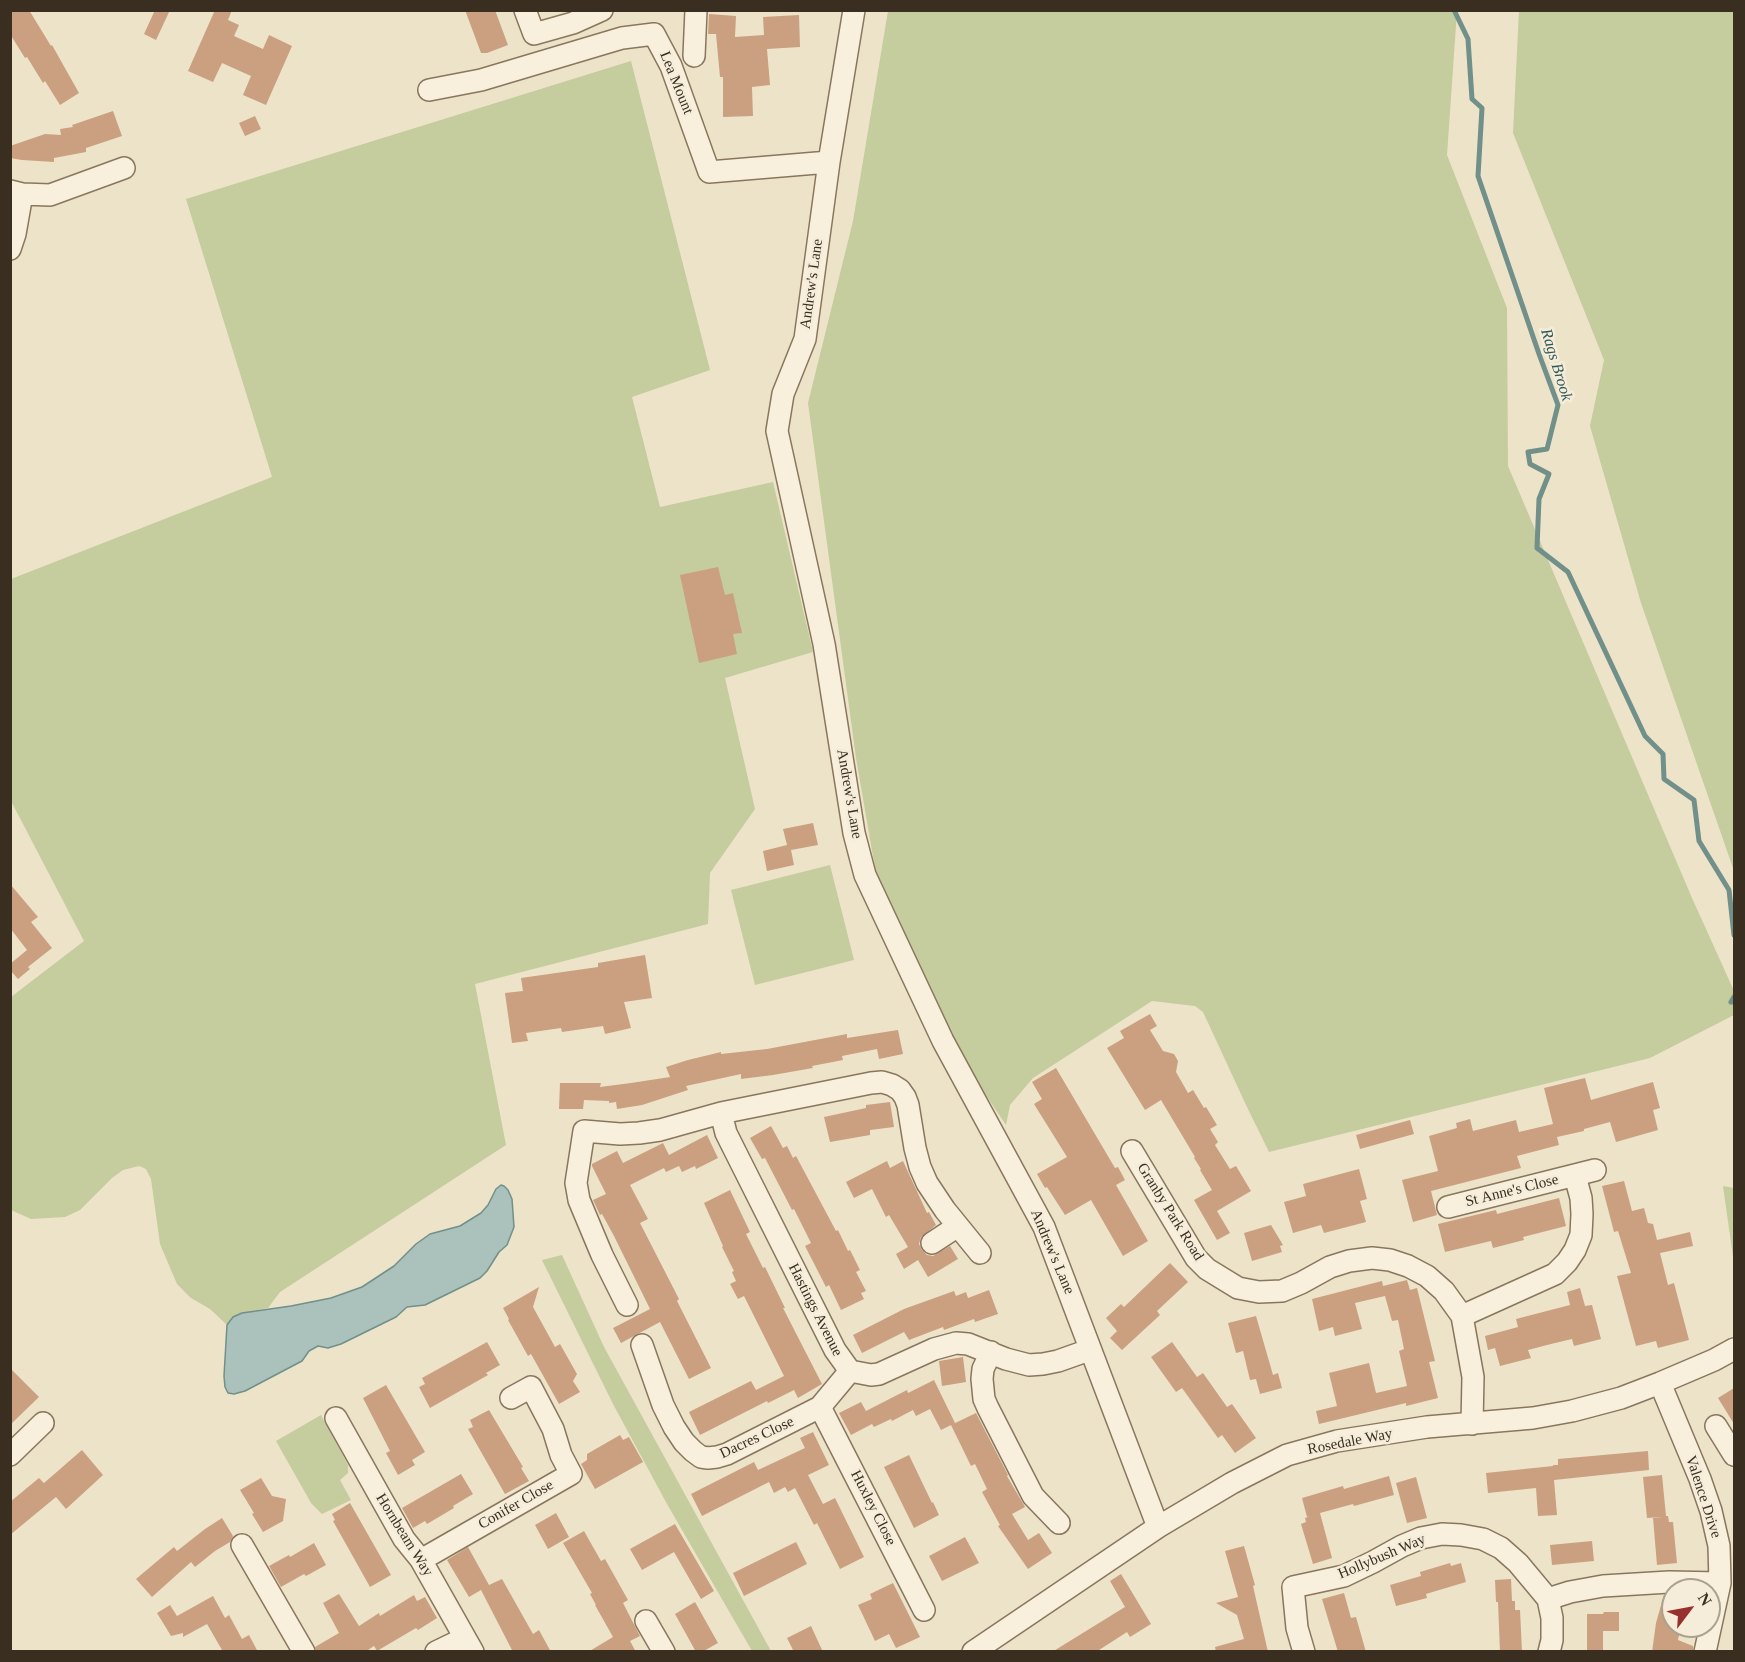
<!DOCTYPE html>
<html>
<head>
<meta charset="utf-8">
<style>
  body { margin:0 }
  #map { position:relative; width:1745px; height:1662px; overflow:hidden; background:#ede3c9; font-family:Georgia,serif }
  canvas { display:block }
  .frame { position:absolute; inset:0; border:12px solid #3a2e21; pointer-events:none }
  .north { position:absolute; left:1661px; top:1578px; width:60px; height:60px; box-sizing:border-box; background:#f5edd9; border:2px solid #aaa18f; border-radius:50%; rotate:58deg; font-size:16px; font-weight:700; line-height:24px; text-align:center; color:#3a2e21 }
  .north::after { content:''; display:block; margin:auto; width:21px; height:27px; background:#963130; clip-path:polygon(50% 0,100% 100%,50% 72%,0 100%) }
</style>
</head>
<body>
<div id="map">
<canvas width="1745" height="1662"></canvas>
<div class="frame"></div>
<div class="north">N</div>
</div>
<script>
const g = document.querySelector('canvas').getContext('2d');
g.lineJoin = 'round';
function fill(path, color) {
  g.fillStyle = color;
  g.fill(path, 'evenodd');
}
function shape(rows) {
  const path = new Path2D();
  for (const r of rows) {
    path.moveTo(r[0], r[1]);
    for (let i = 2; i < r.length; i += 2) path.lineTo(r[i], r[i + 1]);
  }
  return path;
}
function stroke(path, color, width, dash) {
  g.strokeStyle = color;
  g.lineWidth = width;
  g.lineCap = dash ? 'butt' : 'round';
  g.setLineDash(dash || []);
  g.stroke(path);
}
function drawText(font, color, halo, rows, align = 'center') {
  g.font = font + ' Georgia,serif';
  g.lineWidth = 5;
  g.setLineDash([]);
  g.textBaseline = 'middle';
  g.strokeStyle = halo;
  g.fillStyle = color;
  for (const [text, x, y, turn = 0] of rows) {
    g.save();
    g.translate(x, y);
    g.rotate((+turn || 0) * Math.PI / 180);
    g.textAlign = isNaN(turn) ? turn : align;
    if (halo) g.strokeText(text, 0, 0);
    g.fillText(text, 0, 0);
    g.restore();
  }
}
const green = shape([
  [888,11,1457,11,1447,155,1507,308,1508,466,1692,898,1734,991,1734,1015,1650,1058,1269,1152,1247,1107,1203,1012,1195,1006,1152,1001,1033,1078,1010,1105,1006,1125,967,1067,891,912,876,874,856,758,808,403,853,221],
  [1519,11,1734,11,1734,871,1641,603,1590,426,1604,360,1513,133],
  [631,61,710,370,632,397,660,507,773,482,813,652,725,678,755,809,710,873,708,924,475,984,506,1145,280,1292,268,1308,242,1313,233,1317,227,1325,210,1309,191,1298,177,1284,160,1244,151,1179,146,1169,139,1166,123,1170,112,1178,80,1210,65,1217,31,1219,11,1210,11,997,84,941,11,801,11,579,272,477,186,199],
  [830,865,854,960,755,985,731,890],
  [1723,1186,1734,1188,1734,1264],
  [562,1255,604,1347,771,1651,752,1651,667,1504,613,1404,542,1260],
  [321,1415,348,1465,348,1473,340,1480,351,1500,322,1514,311,1503,276,1441]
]);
const water = shape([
  [501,1185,504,1186,508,1190,512,1199,514,1227,507,1245,499,1252,487,1271,480,1278,425,1305,407,1307,396,1317,341,1344,328,1348,318,1346,309,1351,302,1361,245,1391,234,1394,228,1393,225,1387,224,1376,227,1325,233,1317,242,1313,291,1306,331,1298,362,1287,394,1266,416,1244,430,1234,460,1226,481,1213,488,1205,496,1189,501,1185]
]);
const stream = shape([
  [1454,10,1468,39,1472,99,1482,108,1478,176,1539,354,1558,405,1547,449,1528,452,1530,464,1549,474,1539,499,1537,548,1568,572,1645,736,1663,754,1664,779,1694,800,1699,841,1729,890,1734,935],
  [1734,997,1731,1002,1734,1002]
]);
const building = shape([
  [10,10,29,10,51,46,52,45,79,93,60,105,45,81,43,83,27,57,25,58,10,34],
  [155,10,170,10,156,40,144,34],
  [215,10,232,10,228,20,239,25,234,36,263,49,269,35,292,46,266,105,243,95,251,76,222,63,213,82,188,71],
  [465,10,495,10,508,45,487,53,481,53],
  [709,14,736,16,735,37,764,35,763,17,799,15,800,47,767,49,770,85,752,87,753,116,723,117,723,77,720,77,716,34,708,34],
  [113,111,122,136,86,148,86,152,54,158,54,162,22,160,10,158,10,146,45,134,61,135,60,129,73,127,72,125],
  [255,116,261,129,245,136,239,123],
  [718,567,725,595,733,593,742,633,733,634,737,654,699,663,680,575],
  [813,823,818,845,791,850,794,865,767,871,763,851,787,845,783,829],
  [10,884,38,917,31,922,52,948,28,967,30,969,18,979,10,970,10,964,27,950,10,928],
  [645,955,652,998,624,1002,631,1028,605,1034,603,1026,562,1032,561,1028,526,1033,528,1041,512,1043,505,993,523,991,521,978,598,967,598,963],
  [1150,1014,1157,1026,1150,1030,1163,1051,1174,1054,1178,1061,1176,1072,1188,1093,1193,1090,1204,1108,1206,1107,1217,1125,1210,1129,1218,1142,1215,1145,1230,1169,1236,1166,1251,1191,1217,1211,1230,1233,1217,1240,1194,1200,1212,1190,1200,1170,1201,1169,1194,1158,1195,1157,1161,1100,1145,1110,1107,1048,1124,1038,1120,1031],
  [898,1030,903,1054,879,1059,877,1049,842,1056,843,1060,812,1066,813,1068,773,1075,741,1079,741,1074,686,1086,688,1090,642,1105,617,1109,616,1102,609,1103,609,1101,584,1100,583,1109,559,1109,560,1083,601,1083,600,1087,631,1083,670,1077,666,1067,688,1060,721,1052,721,1054,767,1049,847,1034,847,1038],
  [1056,1068,1115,1168,1118,1167,1125,1180,1116,1185,1148,1241,1123,1256,1091,1200,1065,1215,1047,1187,1045,1188,1037,1174,1067,1157,1034,1104,1042,1099,1032,1082],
  [1585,1078,1591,1100,1653,1082,1660,1108,1653,1110,1658,1130,1616,1142,1610,1122,1584,1129,1584,1131,1557,1137,1559,1145,1517,1156,1521,1168,1431,1191,1437,1215,1413,1222,1402,1180,1438,1171,1429,1136,1457,1128,1456,1123,1470,1119,1473,1131,1516,1120,1519,1132,1553,1124,1544,1088],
  [890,1102,894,1127,870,1130,870,1135,830,1142,824,1117,866,1108,866,1105],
  [1410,1120,1414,1134,1360,1149,1356,1135],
  [771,1126,783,1148,787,1146,793,1158,796,1156,836,1231,838,1230,848,1251,850,1250,860,1270,856,1272,866,1291,861,1293,864,1299,841,1310,829,1285,826,1287,805,1246,811,1243,794,1209,792,1210,765,1158,762,1159,750,1138],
  [707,1135,718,1158,696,1169,695,1166,682,1172,679,1166,666,1172,664,1168,630,1185,648,1219,640,1223,679,1299,677,1301,711,1368,689,1379,660,1322,621,1343,613,1328,650,1309,614,1236,602,1214,600,1215,593,1200,606,1194,592,1166,592,1164,617,1151,623,1163,663,1143,669,1155],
  [887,1161,890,1168,903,1161,927,1213,929,1212,936,1225,921,1237,919,1244,922,1250,927,1255,933,1256,950,1246,958,1259,928,1277,918,1260,904,1269,896,1254,908,1247,889,1215,886,1217,872,1189,854,1198,846,1182],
  [1359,1169,1367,1199,1360,1201,1366,1222,1324,1233,1321,1225,1293,1233,1284,1202,1306,1196,1303,1184],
  [1624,1181,1632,1211,1644,1208,1648,1223,1653,1224,1657,1240,1690,1232,1693,1246,1660,1253,1668,1285,1674,1283,1689,1340,1658,1348,1656,1341,1636,1346,1617,1276,1631,1273,1618,1231,1614,1232,1602,1186],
  [730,1190,750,1232,746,1234,763,1268,765,1267,785,1308,783,1308,822,1384,798,1398,794,1390,768,1403,767,1401,700,1435,689,1412,751,1381,756,1390,784,1376,744,1296,738,1299,730,1284,736,1281,732,1272,734,1271,722,1247,723,1246,704,1203],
  [1559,1198,1566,1226,1523,1237,1524,1240,1493,1248,1491,1241,1445,1252,1438,1224,1496,1210,1497,1214],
  [1271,1225,1283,1245,1280,1246,1282,1252,1252,1261,1244,1233],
  [1170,1263,1188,1282,1157,1311,1160,1315,1122,1350,1110,1338,1117,1331,1106,1318,1121,1304,1124,1307],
  [1407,1280,1410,1290,1417,1288,1435,1361,1429,1362,1438,1398,1406,1406,1406,1403,1319,1424,1316,1411,1337,1406,1329,1373,1369,1363,1376,1393,1407,1386,1399,1351,1404,1349,1398,1320,1392,1321,1385,1296,1355,1303,1362,1329,1335,1336,1333,1327,1319,1331,1312,1299,1382,1281,1383,1286],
  [539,1287,533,1307,555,1347,560,1344,577,1374,573,1381,580,1392,559,1404,531,1354,528,1356,508,1320,509,1319,503,1308],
  [1580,1288,1585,1306,1592,1305,1601,1339,1574,1346,1572,1339,1551,1344,1528,1350,1531,1358,1500,1366,1495,1348,1488,1350,1485,1336,1518,1327,1516,1319,1570,1305,1567,1292],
  [989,1290,998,1314,975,1322,974,1319,944,1330,943,1327,909,1340,904,1332,862,1353,853,1335,904,1309,954,1291,956,1296,966,1292,968,1298],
  [1256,1316,1273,1375,1278,1373,1282,1388,1260,1394,1256,1379,1250,1380,1243,1351,1236,1353,1228,1323],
  [487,1342,500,1365,486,1373,488,1375,430,1408,419,1387,425,1384,422,1378],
  [1172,1342,1197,1377,1203,1373,1227,1407,1232,1404,1256,1438,1235,1453,1222,1435,1218,1438,1182,1388,1176,1392,1151,1357],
  [963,1357,966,1382,942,1386,939,1361],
  [10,1368,39,1397,10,1425],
  [934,1380,955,1423,941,1430,930,1409,916,1416,913,1410,892,1421,891,1419,874,1427,872,1424,851,1435,839,1413,861,1402,866,1411,907,1390,908,1393],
  [386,1385,425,1452,412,1460,415,1465,398,1475,386,1453,390,1451,363,1398],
  [1734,1388,1734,1424,1718,1398],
  [489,1410,523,1467,521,1468,529,1481,505,1494,468,1429,473,1427,470,1420],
  [976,1413,1008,1475,1007,1476,1025,1507,1012,1514,1028,1540,1039,1533,1052,1553,1028,1569,998,1526,1000,1525,982,1492,987,1489,975,1464,971,1466,951,1425],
  [813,1432,829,1465,808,1475,823,1504,835,1498,864,1557,840,1569,817,1523,814,1525,795,1488,788,1492,785,1487,774,1493,769,1482,702,1516,691,1494,754,1462,758,1470,805,1448,800,1438],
  [620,1435,623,1440,629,1437,643,1462,595,1489,581,1464,587,1460,587,1454],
  [82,1450,103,1475,66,1509,56,1497,10,1535,10,1502,39,1478,44,1483],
  [1648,1451,1649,1470,1554,1480,1557,1515,1538,1516,1536,1488,1488,1493,1486,1473,1553,1466,1553,1468,1553,1465,1558,1465,1558,1459],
  [909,1455,932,1503,933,1502,939,1515,914,1528,884,1467],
  [461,1474,473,1494,453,1506,454,1508,427,1524,425,1521,413,1528,402,1508],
  [1662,1475,1666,1516,1668,1516,1669,1522,1673,1522,1677,1563,1657,1565,1653,1518,1662,1517,1647,1518,1643,1477],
  [1389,1476,1394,1495,1354,1506,1353,1504,1320,1513,1332,1558,1313,1564,1301,1524,1306,1522,1305,1518,1311,1516,1307,1517,1302,1498,1343,1486,1344,1489],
  [1416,1477,1427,1518,1407,1523,1396,1483],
  [261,1478,272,1496,286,1499,283,1521,263,1532,252,1514,254,1513,240,1490],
  [350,1503,391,1575,370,1587,333,1521,335,1520,332,1514],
  [556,1513,569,1537,548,1549,535,1525],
  [222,1518,233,1536,230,1542,215,1551,195,1567,191,1562,152,1597,136,1579,174,1547,177,1551,205,1529],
  [675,1524,714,1591,701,1599,674,1552,642,1570,630,1549],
  [584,1531,601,1561,605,1559,628,1600,623,1603,640,1636,630,1641,636,1652,588,1652,613,1637,595,1605,596,1605,590,1594,592,1593,563,1543],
  [965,1537,979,1563,942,1581,929,1556],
  [1592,1541,1594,1561,1552,1565,1550,1545],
  [796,1542,807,1564,744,1596,733,1573],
  [314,1543,326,1565,306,1576,304,1574,281,1587,269,1566,289,1555,290,1557],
  [1244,1546,1255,1585,1253,1586,1268,1652,1216,1652,1215,1647,1244,1639,1237,1615,1216,1603,1238,1597,1225,1551],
  [468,1547,489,1585,502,1579,533,1634,539,1630,551,1652,513,1652,481,1590,469,1597,447,1560],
  [1450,1563,1451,1566,1461,1563,1466,1582,1426,1594,1427,1598,1396,1606,1390,1585,1421,1576,1420,1572],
  [1121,1574,1151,1624,1130,1637,1127,1632,1096,1652,1052,1652,1125,1607,1110,1581],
  [1511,1579,1512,1601,1515,1601,1515,1610,1520,1610,1522,1652,1500,1652,1498,1602,1496,1602,1495,1580],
  [893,1583,920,1637,896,1648,889,1634,875,1641,858,1605,872,1599,870,1594],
  [1344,1593,1351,1618,1356,1617,1366,1652,1338,1652,1322,1599],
  [339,1594,359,1626,379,1613,380,1616,414,1595,417,1601,425,1597,437,1618,418,1630,416,1628,377,1651,374,1646,365,1652,317,1652,315,1647,339,1633,323,1603],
  [1664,1595,1673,1595,1673,1626,1681,1626,1678,1640,1693,1646,1693,1652,1652,1652,1656,1623],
  [213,1596,225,1618,229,1615,242,1639,249,1635,258,1652,220,1652,222,1650,207,1624,183,1637,183,1633,171,1636,157,1613,170,1605,177,1616],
  [695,1602,718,1643,702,1652,696,1652,675,1614],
  [1604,1612,1619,1612,1619,1631,1603,1631,1603,1652,1587,1652,1587,1614,1603,1614],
  [811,1626,823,1652,794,1652,787,1638]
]);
const street = shape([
  [525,10,534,34,573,23,602,10],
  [854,10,829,162,805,339,783,394,777,431,824,644,854,833,865,875,943,1041,1044,1227,1158,1527],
  [694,56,696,10],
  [429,90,481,80,622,38,654,34,671,66,709,172,829,162],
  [10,191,22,194,50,195,124,168],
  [10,249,15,234,22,194],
  [721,1113,871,1083,882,1082,892,1085,900,1090,905,1097,908,1105,915,1148,920,1167,927,1183,945,1210,980,1253],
  [1132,1151,1196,1258,1207,1269,1238,1288,1259,1292,1282,1291,1301,1283,1330,1267,1349,1261,1372,1258,1390,1260,1408,1266,1427,1276,1444,1291,1462,1316,1473,1377,1472,1424],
  [1448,1207,1595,1170],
  [932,1243,958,1226],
  [627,1305,602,1255,579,1200,576,1183,584,1131,620,1134,639,1133,660,1130,721,1113,726,1133,736,1153,835,1350,850,1371,871,1375,879,1374,934,1349,956,1343,968,1344,1006,1359,1029,1365,1043,1364,1058,1361,1089,1350],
  [1462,1316,1555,1274,1567,1262,1575,1250,1581,1235,1582,1214,1581,1198,1575,1176],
  [642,1345,663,1405,674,1427,684,1442,693,1451,701,1457,708,1458,717,1457,727,1454,820,1407,850,1371],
  [991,1352,983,1369,982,1379,984,1399,988,1408,1033,1496,1059,1523],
  [1660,1383,1700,1479,1711,1511,1719,1546,1720,1583,1705,1652],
  [820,1407,924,1610],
  [336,1418,404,1539,421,1560,473,1652],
  [1716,1426,1734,1455],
  [10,1455,43,1423],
  [242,1545,304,1652],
  [421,1560,571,1474,561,1455,553,1429,531,1387,511,1398],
  [1548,1599,1552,1618,1552,1640,1549,1652],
  [646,1621,664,1652],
  [436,1652,465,1638],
  [973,1652,1158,1527,1232,1483,1287,1455,1337,1441,1427,1427,1533,1418,1572,1411,1621,1398,1660,1383,1714,1360,1734,1349],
  [1304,1652,1297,1628,1293,1587,1344,1576,1373,1562,1402,1546,1421,1538,1442,1534,1461,1535,1483,1539,1501,1548,1518,1563,1548,1599,1570,1592,1603,1586,1669,1582,1720,1583]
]);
const streetNames = [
  ["Lea Mount",676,83,68],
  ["Andrew's Lane",812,284,-82],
  ["Andrew's Lane",849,794,80],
  ["St Anne's Close",1512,1191,-14],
  ["Granby Park Road",1170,1212,58],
  ["Andrew's Lane",1052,1252,67],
  ["Hastings Avenue",815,1310,63],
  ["Dacres Close",757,1438,-25],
  ["Rosedale Way",1350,1442,-11],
  ["Valence Drive",1703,1497,72],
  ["Conifer Close",516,1505,-30],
  ["Huxley Close",873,1508,63],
  ["Hornbeam Way",404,1535,58],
  ["Hollybush Way",1382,1557,-23]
];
const waterNames = [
  ["Rags Brook",1556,365,73]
];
fill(green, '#c5cc9d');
fill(water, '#aac2bb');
stroke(water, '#709089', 1.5);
stroke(stream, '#709089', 5);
fill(building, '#caa081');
stroke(street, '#89765e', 24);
stroke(street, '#f8f0dc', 21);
drawText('15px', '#3a2e21', '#f5edd9', streetNames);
drawText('italic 16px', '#315957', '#f5edd9', waterNames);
</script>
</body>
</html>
